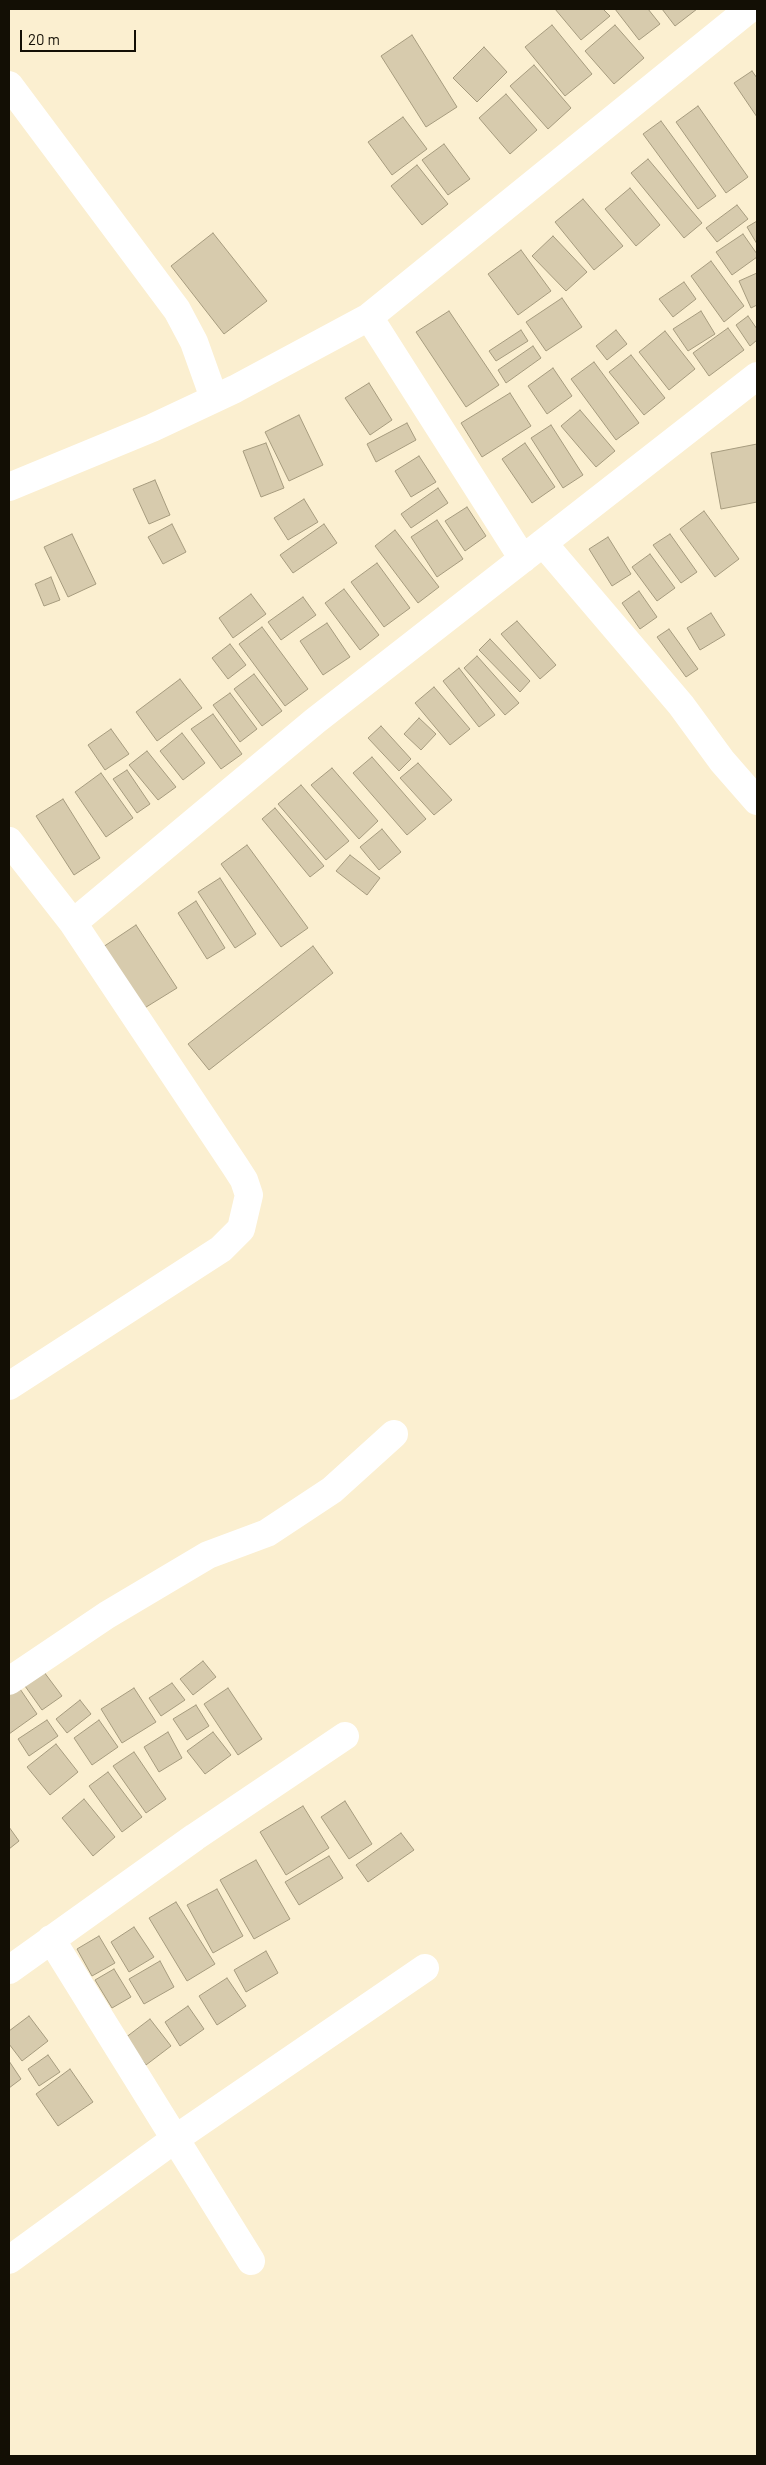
<!DOCTYPE html>
<html>
<head>
<meta charset="utf-8">
<style>
  body { margin:0 }
  #map { position:relative; width:766px; height:2465px; overflow:hidden; background:#fbefd0; font-family:Barlow,sans-serif }
  canvas { display:block }
  .frame { position:absolute; inset:0; border:10px solid #130f05; pointer-events:none }
  .scale { position:absolute; left:20px; top:30px; width:116px; height:22px; box-sizing:border-box; border:2px solid #130f05; border-top:0; padding-left:6px; font-size:15px; line-height:18px; white-space:nowrap; color:#130f05; -webkit-text-stroke:4px #fbefd0; paint-order:stroke }
</style>
</head>
<body>
<div id="map">
<canvas width="766" height="2465"></canvas>
<div class="frame"></div>
<div class="scale">20 m</div>
</div>
<script>
const g = document.querySelector('canvas').getContext('2d');
g.lineJoin = 'round';
function fill(path, color) {
  g.fillStyle = color;
  g.fill(path, 'evenodd');
}
function shape(rows) {
  const path = new Path2D();
  for (const r of rows) {
    path.moveTo(r[0], r[1]);
    for (let i = 2; i < r.length; i += 2) path.lineTo(r[i], r[i + 1]);
  }
  return path;
}
function stroke(path, color, width, dash) {
  g.strokeStyle = color;
  g.lineWidth = width;
  g.lineCap = dash ? 'butt' : 'round';
  g.setLineDash(dash || []);
  g.stroke(path);
}
const building = shape([
  [555,9,603,9,610,16,581,40,555,9],
  [615,9,648,9,660,24,639,40,615,9],
  [662,9,697,9,675,26,662,9],
  [552,25,592,74,565,96,525,47,552,25],
  [615,25,644,58,614,84,585,51,615,25],
  [412,35,457,107,426,127,381,56,412,35],
  [484,47,507,72,477,102,453,78,484,47],
  [534,65,571,108,548,129,510,86,534,65],
  [752,71,757,78,757,117,734,83,752,71],
  [506,94,537,130,510,154,479,118,506,94],
  [698,106,748,177,726,193,676,122,698,106],
  [403,117,427,149,392,175,368,142,403,117],
  [661,121,716,196,698,209,643,134,661,121],
  [444,144,470,179,448,195,422,160,444,144],
  [648,159,702,223,684,238,631,173,648,159],
  [417,165,448,204,422,225,391,186,417,165],
  [630,188,660,225,636,246,605,209,630,188],
  [583,199,623,246,594,270,555,222,583,199],
  [737,205,748,219,717,242,706,228,737,205],
  [757,221,757,244,747,227,757,221],
  [213,233,267,301,224,334,171,266,213,233],
  [743,234,757,254,757,257,732,275,716,252,743,234],
  [553,236,587,272,566,291,532,256,553,236],
  [521,250,551,291,518,315,488,274,521,250],
  [711,261,744,306,724,322,691,276,711,261],
  [757,273,757,305,751,308,739,281,757,273],
  [684,282,696,299,673,317,659,299,684,282],
  [562,298,582,327,546,351,526,322,562,298],
  [449,311,499,385,466,407,416,332,449,311],
  [701,311,715,334,688,351,673,329,701,311],
  [748,316,757,329,757,340,750,346,736,325,748,316],
  [728,328,744,350,709,376,693,353,728,328],
  [521,330,528,341,496,361,489,351,521,330],
  [616,330,627,344,607,360,596,346,616,330],
  [665,331,695,369,669,390,639,352,665,331],
  [533,346,541,358,506,383,498,370,533,346],
  [631,355,665,398,644,415,609,372,631,355],
  [594,362,639,423,616,440,571,379,594,362],
  [553,368,572,396,547,414,528,386,553,368],
  [369,383,392,420,370,435,345,398,369,383],
  [510,393,531,426,482,457,461,423,510,393],
  [580,410,615,451,596,467,561,426,580,410],
  [299,415,323,465,289,481,265,432,299,415],
  [407,423,416,440,376,462,367,444,407,423],
  [551,425,583,475,563,488,531,438,551,425],
  [266,443,284,488,261,497,243,451,266,443],
  [525,443,555,487,532,503,502,459,525,443],
  [757,444,757,502,721,509,711,453,757,444],
  [419,456,436,482,411,497,395,471,419,456],
  [155,480,170,515,149,524,133,489,155,480],
  [438,488,448,503,411,528,401,514,438,488],
  [304,499,318,522,288,540,274,518,304,499],
  [467,507,486,536,465,551,445,521,467,507],
  [704,511,739,559,715,577,680,529,704,511],
  [437,520,463,559,437,577,411,537,437,520],
  [172,524,186,552,163,564,148,537,172,524],
  [324,524,337,543,293,573,280,555,324,524],
  [395,530,439,587,418,603,375,546,395,530],
  [72,534,96,584,68,597,44,547,72,534],
  [670,534,697,572,681,583,653,545,670,534],
  [608,537,631,574,612,586,589,549,608,537],
  [650,554,675,588,657,601,632,567,650,554],
  [377,563,410,608,384,627,351,582,377,563],
  [51,577,60,600,44,606,35,584,51,577],
  [344,589,379,635,360,650,325,603,344,589],
  [639,591,657,617,640,629,622,603,639,591],
  [251,594,266,614,233,638,219,618,251,594],
  [303,597,316,615,281,640,268,622,303,597],
  [711,613,725,635,700,650,687,628,711,613],
  [517,621,556,665,540,679,501,634,517,621],
  [327,623,350,657,323,675,300,641,327,623],
  [262,627,308,689,285,706,239,644,262,627],
  [669,629,698,669,686,677,657,637,669,629],
  [490,639,530,681,520,692,479,650,490,639],
  [230,644,246,665,228,679,212,658,230,644],
  [477,656,519,703,505,715,464,668,477,656],
  [459,668,495,715,479,727,443,681,459,668],
  [254,674,282,711,262,726,234,689,254,674],
  [180,679,202,708,157,741,136,712,180,679],
  [434,687,470,729,450,745,415,703,434,687],
  [230,693,257,729,240,742,213,705,230,693],
  [213,714,242,754,221,769,191,729,213,714],
  [419,718,436,734,421,750,404,734,419,718],
  [381,726,411,759,399,771,368,738,381,726],
  [111,729,129,754,105,770,88,745,111,729],
  [182,733,205,763,183,780,160,751,182,733],
  [147,751,176,787,158,800,129,765,147,751],
  [372,757,426,819,407,835,353,773,372,757],
  [418,763,452,800,434,815,400,778,418,763],
  [332,768,378,821,359,839,311,785,332,768],
  [127,770,150,804,137,813,113,779,127,770],
  [101,773,133,818,106,837,75,792,101,773],
  [301,785,349,841,326,860,278,804,301,785],
  [63,799,100,858,74,875,36,816,63,799],
  [275,808,324,866,310,877,262,819,275,808],
  [382,829,401,852,379,870,360,847,382,829],
  [247,845,308,928,281,947,221,864,247,845],
  [350,855,380,878,367,895,336,871,350,855],
  [220,878,256,934,235,948,198,892,220,878],
  [196,901,225,948,207,959,178,913,196,901],
  [136,925,177,988,143,1009,103,947,136,925],
  [313,946,333,973,209,1070,188,1044,313,946],
  [203,1661,216,1677,193,1695,180,1679,203,1661],
  [44,1672,62,1696,42,1710,25,1686,44,1672],
  [172,1683,185,1700,161,1716,149,1698,172,1683],
  [18,1686,37,1714,9,1734,9,1692,18,1686],
  [134,1688,156,1722,122,1743,101,1709,134,1688],
  [228,1688,262,1739,238,1755,204,1704,228,1688],
  [80,1700,91,1714,67,1733,56,1719,80,1700],
  [196,1705,209,1726,187,1740,173,1719,196,1705],
  [47,1720,58,1736,29,1756,18,1739,47,1720],
  [99,1720,118,1747,92,1765,74,1738,99,1720],
  [168,1732,182,1758,159,1772,144,1747,168,1732],
  [213,1732,231,1755,205,1774,187,1751,213,1732],
  [56,1744,78,1772,50,1795,27,1767,56,1744],
  [134,1752,166,1799,146,1813,113,1766,134,1752],
  [108,1772,142,1817,122,1832,89,1786,108,1772],
  [84,1799,115,1837,93,1856,62,1818,84,1799],
  [345,1801,372,1844,349,1859,321,1817,345,1801],
  [303,1806,329,1848,286,1875,260,1832,303,1806],
  [9,1827,19,1841,9,1849,9,1827],
  [401,1833,414,1850,368,1882,356,1865,401,1833],
  [329,1856,343,1878,299,1905,285,1882,329,1856],
  [256,1860,290,1919,254,1939,220,1880,256,1860],
  [217,1889,243,1936,213,1953,187,1905,217,1889],
  [176,1902,215,1964,187,1981,149,1918,176,1902],
  [134,1927,154,1957,129,1972,111,1942,134,1927],
  [99,1936,115,1963,92,1976,77,1949,99,1936],
  [266,1951,278,1973,246,1992,234,1970,266,1951],
  [160,1961,174,1987,144,2004,129,1979,160,1961],
  [114,1969,131,1997,112,2008,95,1980,114,1969],
  [227,1978,246,2006,217,2025,199,1996,227,1978],
  [188,2006,204,2029,180,2046,165,2022,188,2006],
  [29,2016,48,2041,22,2061,9,2044,9,2031,29,2016],
  [150,2019,171,2046,146,2065,125,2038,150,2019],
  [48,2055,60,2072,39,2086,28,2069,48,2055],
  [9,2061,21,2079,9,2088,9,2061],
  [70,2069,93,2102,58,2126,36,2094,70,2069]
]);
const minor = shape([
  [9,85,177,310,194,342,214,398],
  [369,317,523,559],
  [9,487,152,428,235,389,369,317,749,9],
  [543,543,681,705,722,761,757,801],
  [9,841,73,923,315,721,757,376],
  [9,1386,221,1249,241,1229,249,1195,244,1180,235,1166,73,923],
  [9,1681,107,1615,208,1555,267,1533,332,1490,394,1434],
  [51,1939,251,2261],
  [9,1970,195,1837,345,1736],
  [9,2260,175,2139,425,1968]
]);
fill(building, '#d7cbad');
stroke(building, '#a69b7e', 1);
stroke(minor, '#fff', 28);
</script>
</body>
</html>
